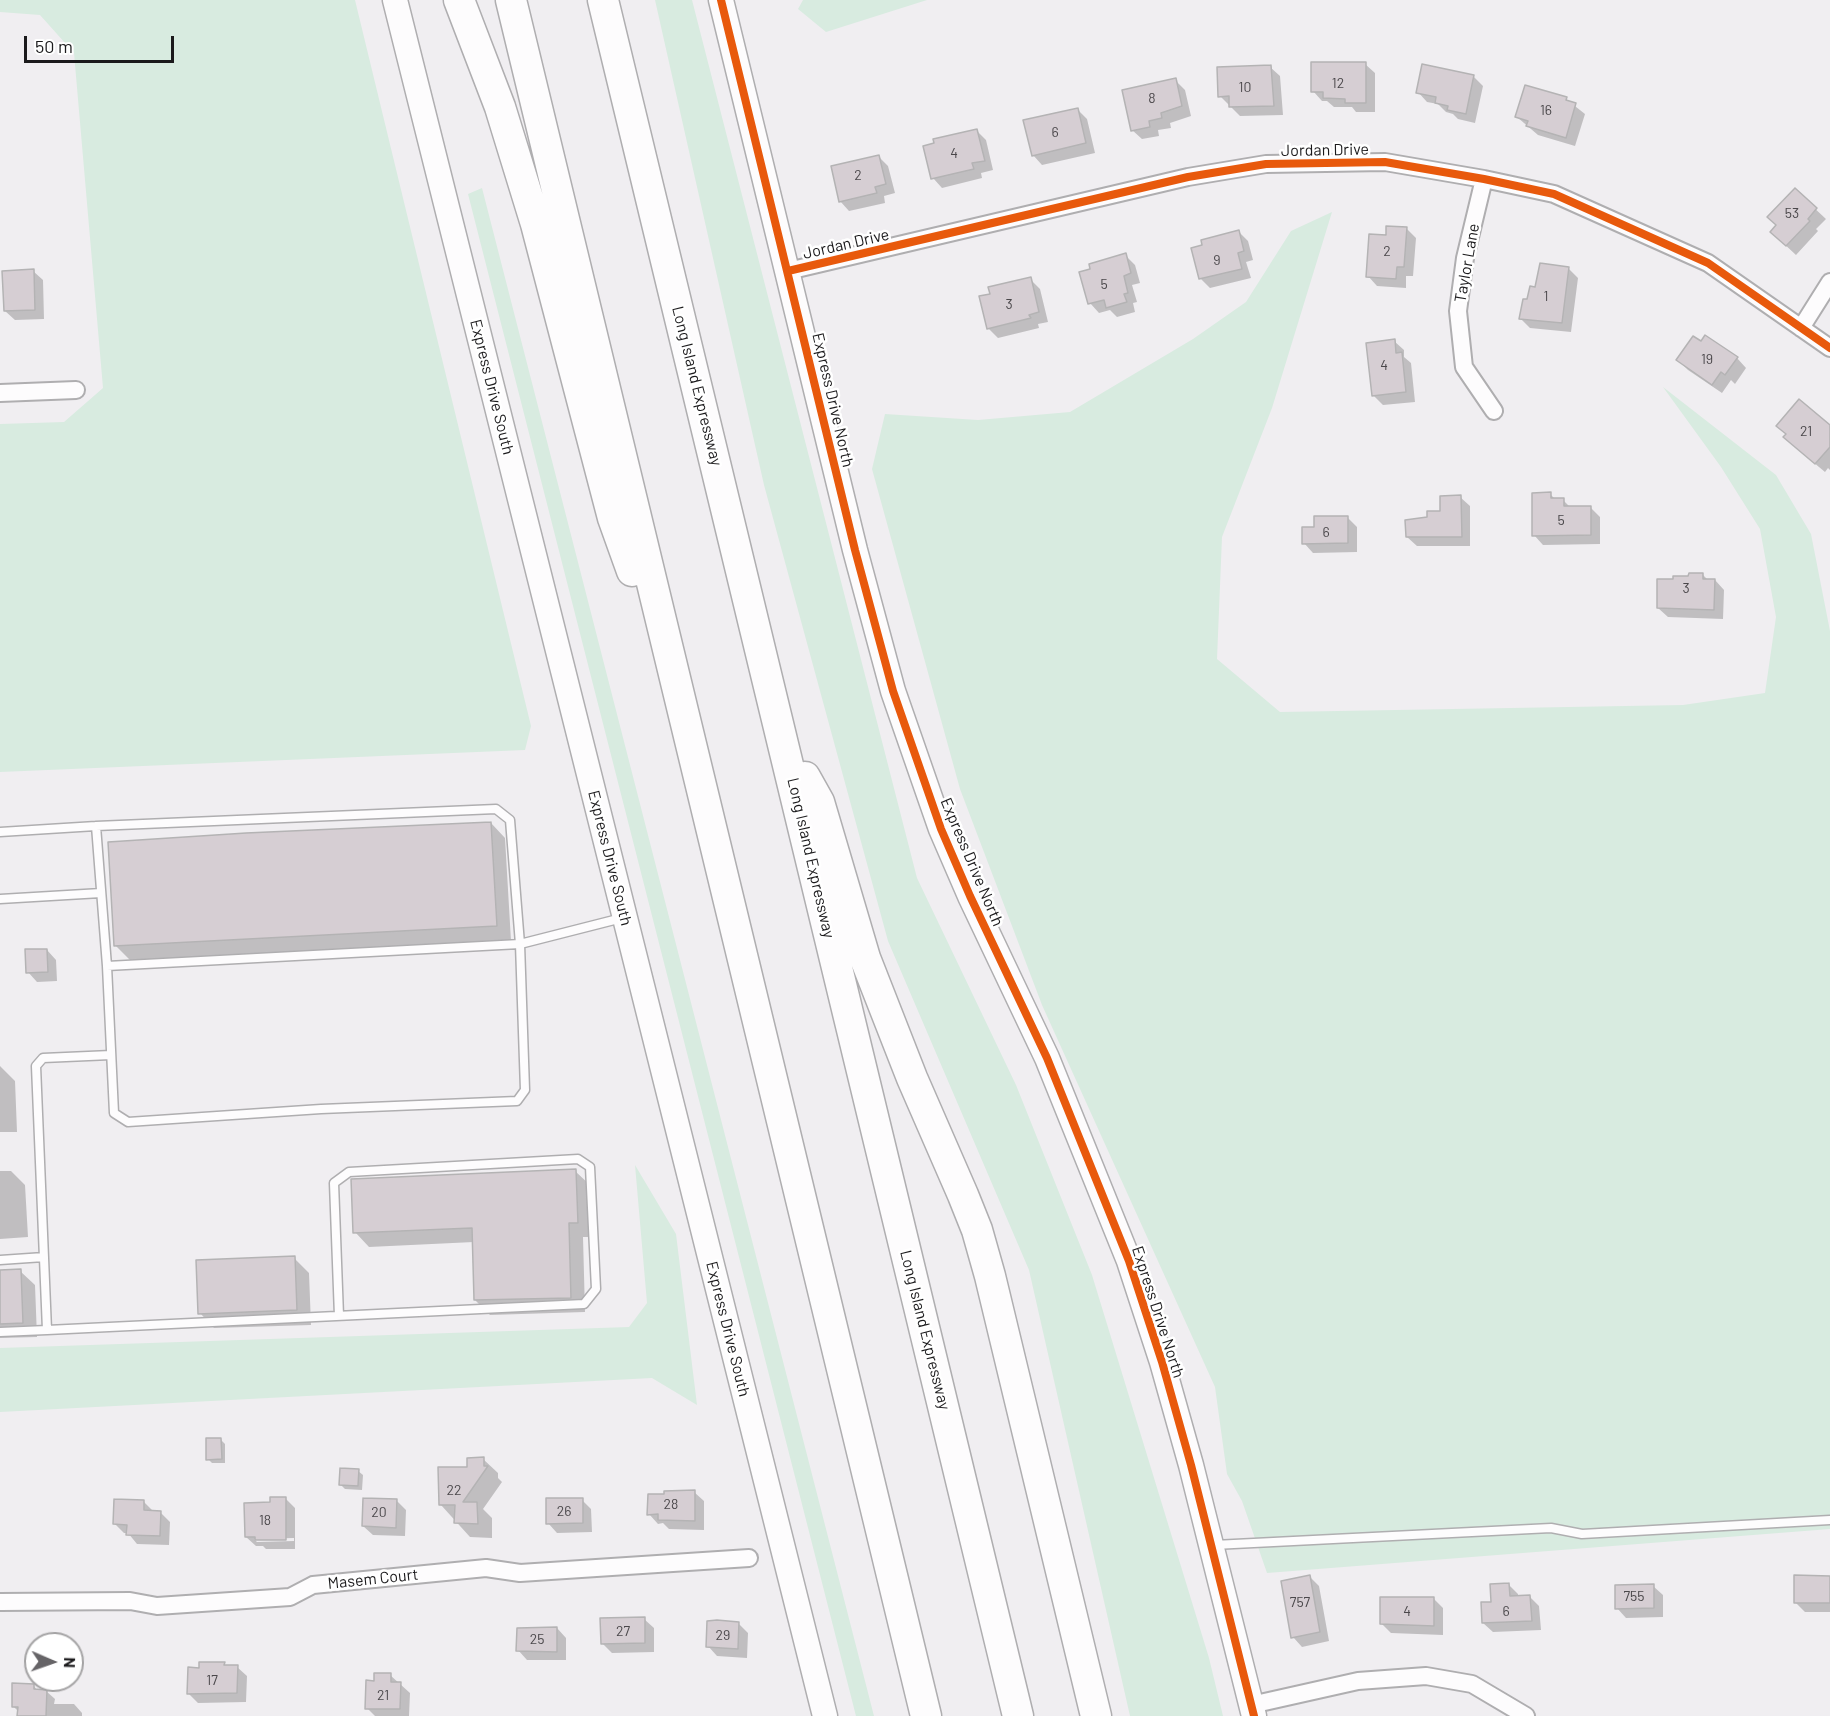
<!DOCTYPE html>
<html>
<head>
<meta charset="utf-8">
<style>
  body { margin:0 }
  #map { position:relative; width:1830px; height:1716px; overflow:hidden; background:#f0eef1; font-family:Barlow,sans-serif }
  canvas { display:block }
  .north { position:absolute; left:24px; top:1632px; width:60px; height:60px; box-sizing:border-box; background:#fff; border:2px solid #a4a3a4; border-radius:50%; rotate:92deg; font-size:16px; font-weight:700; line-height:24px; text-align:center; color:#1b1a1c }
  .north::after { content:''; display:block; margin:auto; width:21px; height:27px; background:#666467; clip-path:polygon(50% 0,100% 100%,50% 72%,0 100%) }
  .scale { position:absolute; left:24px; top:36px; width:150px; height:27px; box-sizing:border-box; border:3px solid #1b1a1c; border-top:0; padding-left:8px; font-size:18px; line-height:21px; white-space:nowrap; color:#1b1a1c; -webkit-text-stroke:4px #fff; paint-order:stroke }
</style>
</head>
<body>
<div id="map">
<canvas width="1830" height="1716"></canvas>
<div class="north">N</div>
<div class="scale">50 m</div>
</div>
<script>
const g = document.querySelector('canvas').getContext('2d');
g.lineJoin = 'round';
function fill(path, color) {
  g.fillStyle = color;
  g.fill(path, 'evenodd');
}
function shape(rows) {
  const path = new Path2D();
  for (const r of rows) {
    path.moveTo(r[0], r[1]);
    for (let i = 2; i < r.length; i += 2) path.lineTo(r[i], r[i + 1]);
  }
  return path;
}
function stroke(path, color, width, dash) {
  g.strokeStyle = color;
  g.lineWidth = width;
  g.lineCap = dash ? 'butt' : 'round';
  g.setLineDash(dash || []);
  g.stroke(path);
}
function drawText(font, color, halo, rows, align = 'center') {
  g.font = font + ' Barlow,sans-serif';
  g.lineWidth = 5;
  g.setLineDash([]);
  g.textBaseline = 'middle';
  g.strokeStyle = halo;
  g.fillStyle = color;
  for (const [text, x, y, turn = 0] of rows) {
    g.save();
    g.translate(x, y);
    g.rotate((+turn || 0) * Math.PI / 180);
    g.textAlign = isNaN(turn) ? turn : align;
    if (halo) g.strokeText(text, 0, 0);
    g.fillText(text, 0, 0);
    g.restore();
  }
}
const green = shape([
  [0,0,355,0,531,726,525,750,0,772,0,424,64,422,103,388,74,53,40,15,0,12],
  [655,0,692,0,917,878,1016,1085,1092,1275,1209,1658,1223,1716,1130,1716,1029,1270,888,941,764,485],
  [803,0,927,0,826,32,798,9],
  [482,188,874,1716,856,1716,468,194],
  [1332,212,1272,408,1222,537,1217,659,1280,712,1683,705,1765,693,1776,617,1760,529,1721,467,1663,387,1776,475,1811,534,1830,631,1830,1529,1267,1573,1242,1501,1227,1474,1215,1387,1042,1005,960,789,872,469,885,414,978,420,1070,412,1193,339,1246,302,1291,231],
  [635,1165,676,1234,697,1405,652,1378,0,1412,0,1348,629,1327,647,1303]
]);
const shadow = shape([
  [1365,64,1375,73,1375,112,1356,112,1352,107,1334,107,1327,101,1322,101,1313,91],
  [1270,67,1280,76,1283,115,1240,116,1220,96],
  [1473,76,1483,86,1475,123,1458,119,1453,114,1446,112,1438,104,1427,102,1418,92],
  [1175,80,1185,90,1191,116,1170,123,1171,128,1158,130,1159,136,1142,139,1132,130],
  [1566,99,1585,114,1575,146,1538,135,1517,117],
  [1078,110,1087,119,1095,153,1042,165,1033,155],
  [976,130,986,140,993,170,981,173,982,178,942,188,933,178],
  [879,157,888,166,895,193,884,196,885,203,849,211,840,201],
  [1795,190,1826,219,1816,229,1818,231,1796,255,1781,241,1778,225],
  [1407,229,1416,238,1413,276,1406,276,1406,288,1377,286,1368,276,1387,237],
  [1239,232,1248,241,1253,260,1246,262,1251,278,1210,288,1201,279,1193,249],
  [1125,255,1135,265,1140,283,1132,285,1137,302,1133,303,1135,312,1117,317,1110,310,1099,313,1090,303],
  [1569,269,1578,278,1571,332,1530,328,1521,319,1528,301,1536,289],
  [33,271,43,280,44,319,15,320,5,311],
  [1030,279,1040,289,1048,322,1038,324,1039,328,998,338,988,328,992,295],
  [1394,341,1404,350,1404,357,1411,363,1415,402,1383,405,1374,396],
  [1701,343,1737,358,1746,368,1735,384,1731,380,1722,393,1688,370,1678,360],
  [1830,427,1830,470,1828,468,1825,472,1795,447],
  [1550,494,1556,500,1563,500,1570,507,1590,507,1600,517,1600,544,1543,545,1534,535],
  [1460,497,1470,506,1470,546,1417,546,1407,537,1429,518,1441,513],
  [1347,517,1357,527,1357,552,1313,553,1304,543],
  [1703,575,1708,580,1715,580,1724,590,1723,619,1668,617,1658,608,1674,581],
  [491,823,505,838,511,941,130,960,115,945],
  [47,950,56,960,57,981,37,982,28,972],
  [0,1066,15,1081,17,1132,0,1132],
  [0,1171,11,1171,25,1185,28,1237,0,1239],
  [575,1171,590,1185,592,1237,583,1237,585,1312,490,1315,475,1300,474,1242,369,1247,355,1232],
  [294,1258,309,1273,311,1325,214,1328,200,1313],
  [0,1271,20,1271,35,1285,37,1337,0,1338],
  [221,1440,225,1444,225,1463,212,1463,208,1459],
  [483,1459,498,1473,498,1478,502,1482,483,1509,492,1518,492,1538,470,1537,441,1505,468,1468],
  [358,1471,363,1475,362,1490,345,1489,340,1484],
  [694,1492,704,1501,704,1530,669,1529,663,1523,658,1524,649,1514],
  [285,1498,295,1508,295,1549,266,1549,263,1546,256,1546,246,1537],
  [294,1538,294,1541,257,1542,254,1539],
  [396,1500,406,1510,405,1536,373,1535,363,1526],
  [582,1500,591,1509,592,1532,557,1533,548,1523],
  [144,1502,154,1512,160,1512,170,1522,169,1545,137,1544,128,1533,124,1533,115,1524],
  [1309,1576,1319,1586,1329,1641,1302,1647,1293,1637],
  [1830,1577,1830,1612,1805,1612,1795,1602],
  [1509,1585,1518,1594,1518,1597,1530,1597,1539,1606,1541,1630,1493,1632,1483,1623,1492,1603],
  [1653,1586,1663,1595,1663,1617,1626,1618,1617,1608],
  [1434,1599,1443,1608,1443,1635,1391,1633,1382,1624],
  [644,1619,654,1628,654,1652,612,1653,602,1643],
  [738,1623,748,1633,747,1658,717,1656,708,1646],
  [557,1628,566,1638,566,1660,527,1660,518,1650],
  [224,1664,226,1666,237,1667,247,1676,246,1702,198,1703,188,1693,201,1669],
  [390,1675,410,1693,409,1716,375,1716,367,1708,376,1682],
  [33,1685,38,1691,46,1691,55,1699,54,1704,74,1704,82,1713,82,1716,19,1716,19,1712,13,1706]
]);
const building = shape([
  [1311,62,1366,62,1366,103,1345,103,1345,99,1323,98,1323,92,1311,92,1311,62],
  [1422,64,1474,75,1466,114,1447,110,1448,106,1435,103,1436,97,1416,93,1422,64],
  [1271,65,1274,106,1229,107,1229,96,1218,97,1217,67,1271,65],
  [1176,78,1182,106,1161,113,1162,118,1149,121,1150,127,1131,131,1122,90,1176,78],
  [1525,85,1567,97,1566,100,1576,103,1566,138,1526,126,1528,121,1515,117,1525,85],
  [1078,108,1086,143,1032,156,1023,120,1078,108],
  [977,129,985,161,972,163,974,169,931,179,923,146,934,143,933,139,977,129],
  [879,155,886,184,875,187,877,193,839,202,831,166,879,155],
  [1795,188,1817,208,1808,219,1810,221,1786,246,1770,232,1776,225,1767,217,1795,188],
  [1386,226,1407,227,1404,267,1397,267,1396,279,1366,277,1369,234,1386,235,1386,226],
  [1239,230,1244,251,1238,253,1242,269,1199,279,1191,248,1202,245,1201,240,1239,230],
  [1126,253,1131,273,1124,276,1128,293,1124,294,1127,302,1106,308,1104,300,1088,304,1079,272,1090,269,1089,264,1126,253],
  [1540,263,1569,267,1562,323,1519,319,1523,299,1527,299,1530,286,1535,287,1540,263],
  [34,269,35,310,4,311,2,271,34,269],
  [1031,277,1039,312,1029,315,1031,318,987,329,979,296,990,294,988,287,1031,277],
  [1705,335,1738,357,1725,375,1721,372,1712,385,1676,360,1693,336,1701,341,1705,335],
  [1395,339,1396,353,1402,352,1406,392,1372,396,1366,343,1395,339],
  [1799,399,1830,425,1830,447,1815,464,1783,437,1786,434,1776,426,1799,399],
  [1551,492,1551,498,1564,498,1564,506,1591,506,1591,535,1532,536,1532,493,1551,492],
  [1461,495,1462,537,1406,537,1405,520,1427,517,1427,511,1440,511,1440,496,1461,495],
  [1314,516,1348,516,1348,543,1302,544,1302,527,1314,527,1314,516],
  [1689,573,1703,573,1703,579,1715,579,1714,610,1657,608,1657,579,1673,579,1673,576,1688,576,1689,573],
  [491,822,497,926,114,946,108,842,246,833,491,822],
  [25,949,47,949,48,972,26,973,25,949],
  [576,1169,578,1223,569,1223,571,1298,474,1300,472,1228,353,1233,351,1179,576,1169],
  [295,1256,297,1310,198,1314,196,1260,295,1256],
  [21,1269,23,1323,0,1324,0,1270,21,1269],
  [206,1438,221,1438,222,1459,206,1460,206,1438],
  [484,1457,484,1466,488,1466,463,1502,477,1502,478,1524,454,1523,455,1505,439,1505,438,1467,467,1467,467,1458,484,1457],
  [340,1468,359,1469,358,1486,339,1485,340,1468],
  [695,1490,695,1521,658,1520,658,1514,647,1515,648,1494,664,1494,664,1491,695,1490],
  [270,1497,286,1497,286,1540,255,1540,255,1537,245,1537,244,1503,270,1502,270,1497],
  [363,1498,397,1499,396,1528,362,1526,363,1498],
  [546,1498,583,1498,583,1523,546,1524,546,1498],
  [114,1499,144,1500,144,1510,161,1511,160,1536,126,1535,127,1525,113,1524,114,1499],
  [1310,1575,1320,1632,1291,1638,1281,1581,1310,1575],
  [1794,1575,1830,1576,1830,1603,1794,1603,1794,1575],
  [1509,1583,1510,1596,1530,1595,1532,1621,1482,1623,1481,1602,1491,1602,1490,1584,1509,1583],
  [1654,1584,1654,1608,1615,1609,1615,1585,1654,1584],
  [1380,1597,1434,1597,1434,1626,1380,1624,1380,1597],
  [645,1617,645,1643,601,1644,600,1618,645,1617],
  [717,1620,739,1622,738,1649,706,1647,707,1621,717,1620],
  [557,1627,557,1652,516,1651,517,1628,557,1627],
  [199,1662,225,1662,224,1665,238,1665,237,1693,187,1694,188,1667,199,1668,199,1662],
  [374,1673,391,1673,391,1682,401,1682,400,1709,365,1709,366,1680,374,1681,374,1673],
  [12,1683,34,1684,34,1689,47,1690,46,1716,17,1716,18,1707,12,1707,12,1683]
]);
const service = shape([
  [0,832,96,826],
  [0,899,101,893],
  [107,966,96,826,496,809,510,820,520,944,525,1090,517,1101,321,1109,128,1122,114,1113,107,966,520,944,622,918],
  [0,1260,44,1257],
  [47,1330,584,1304,596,1289,590,1167,578,1159,349,1172,334,1183,339,1316],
  [0,1332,47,1330,36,1066,43,1058,111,1055],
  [1214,1545,1551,1528,1582,1534,1830,1520]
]);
const minor = shape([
  [1484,179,1465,258,1458,311,1464,367,1494,411],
  [788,271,1188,177,1266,164,1385,162,1484,179,1554,194,1708,263,1830,348],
  [1801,328,1830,282],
  [0,393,76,390],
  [0,1602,130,1601,157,1606,290,1597,313,1585,486,1568,520,1573,749,1558],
  [1251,1705,1358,1681,1426,1676,1472,1684,1526,1716]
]);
const secondary = shape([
  [395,0,825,1716],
  [721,0,855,550,893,691,941,829,970,896,1047,1058,1129,1261,1162,1362,1191,1465,1254,1716]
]);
const motorway = shape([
  [459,0,500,107,536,224,613,518,632,571],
  [511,0,926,1716],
  [603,0,1018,1716],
  [805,777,819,802,865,958,912,1078,963,1195,977,1230,990,1276,1096,1716]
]);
const cycleway = shape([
  [721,0,855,550,893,691,941,829,970,896,1047,1058,1129,1261,1162,1362,1191,1465,1254,1716],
  [788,271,1188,177,1266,164,1385,162,1484,179,1554,194,1708,263,1830,348]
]);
const numberNames = [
  ["12",1338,83],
  ["10",1245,87],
  ["8",1152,98],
  ["16",1546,110],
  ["6",1055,132],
  ["4",954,153],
  ["2",858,175],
  ["53",1792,213],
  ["2",1387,251],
  ["9",1217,260],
  ["5",1104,284],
  ["1",1546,296],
  ["3",1009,304],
  ["19",1707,359],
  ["4",1384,365],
  ["21",1806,431],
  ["5",1561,520],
  ["6",1326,532],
  ["3",1686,588],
  ["22",454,1490],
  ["28",671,1504],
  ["26",564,1511],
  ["20",379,1512],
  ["18",265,1520],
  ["755",1634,1596],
  ["757",1300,1602],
  ["4",1407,1611],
  ["6",1506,1611],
  ["27",623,1631],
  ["29",723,1635],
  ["25",537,1639],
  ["17",212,1680],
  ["21",383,1695]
];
const streetNames = [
  ["Jordan Drive",1325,150,-1],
  ["Jordan Drive",846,244,-13],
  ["Taylor Lane",1467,263,-80],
  ["Long Island Expressway",697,386,76],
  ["Express Drive South",492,387,76],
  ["Express Drive North",833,400,77],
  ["Express Drive South",610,858,76],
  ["Long Island Expressway",811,858,77],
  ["Express Drive North",972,862,67],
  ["Express Drive North",1158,1312,72],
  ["Express Drive South",728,1329,76],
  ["Long Island Expressway",925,1330,76],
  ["Masem Court",373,1579,-6]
];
fill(green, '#d8ebe0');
fill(shadow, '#0003');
fill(building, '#d6ced3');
stroke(building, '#b4b3b4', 1.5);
stroke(service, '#afaeb0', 11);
stroke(minor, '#afaeb0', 20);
stroke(secondary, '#afaeb0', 27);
stroke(motorway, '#afaeb0', 33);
stroke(service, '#fdfcfd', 8);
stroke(minor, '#fdfcfd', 16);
stroke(secondary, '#fdfcfd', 24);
stroke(motorway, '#fdfcfd', 30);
stroke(cycleway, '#e8590c', 8);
drawText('14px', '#4a474a', null, numberNames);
drawText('16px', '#1b1a1c', '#fff', streetNames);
</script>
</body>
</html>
